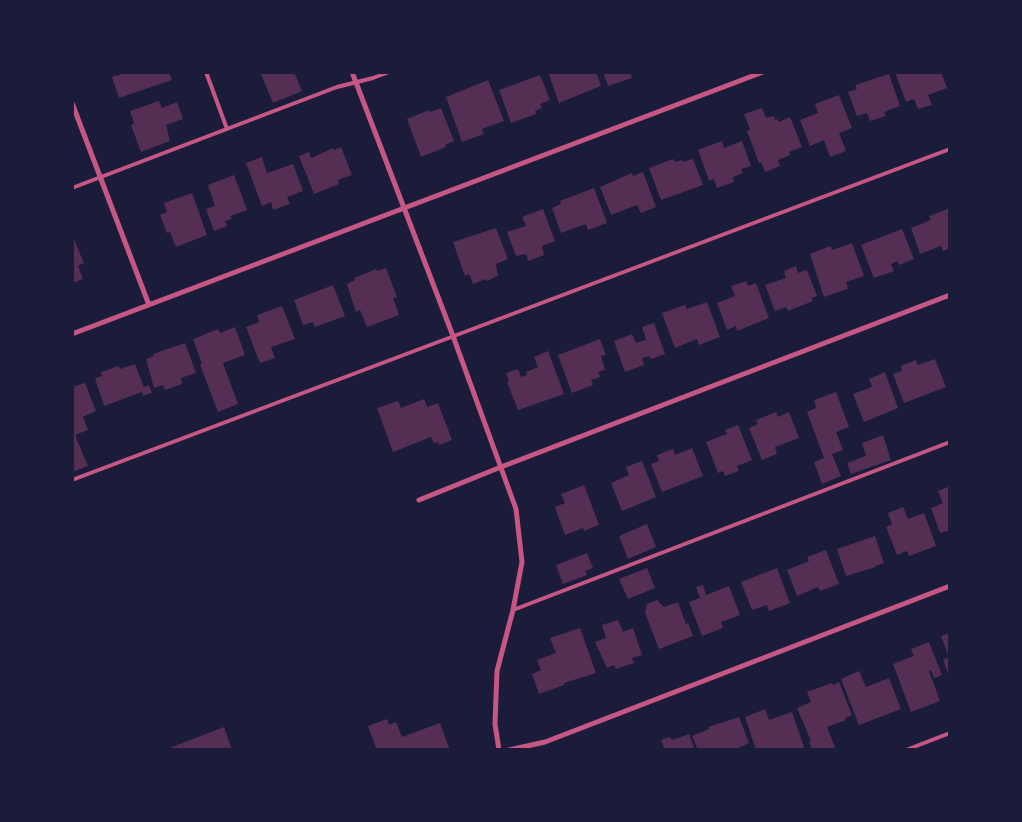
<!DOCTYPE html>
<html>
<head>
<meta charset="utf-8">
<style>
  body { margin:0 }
  #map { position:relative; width:1022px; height:822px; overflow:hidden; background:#1b1b3a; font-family:Bitter,serif }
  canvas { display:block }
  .frame { position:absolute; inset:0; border:74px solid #1b1b3a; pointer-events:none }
</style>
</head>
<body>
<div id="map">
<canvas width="1022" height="822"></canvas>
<div class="frame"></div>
</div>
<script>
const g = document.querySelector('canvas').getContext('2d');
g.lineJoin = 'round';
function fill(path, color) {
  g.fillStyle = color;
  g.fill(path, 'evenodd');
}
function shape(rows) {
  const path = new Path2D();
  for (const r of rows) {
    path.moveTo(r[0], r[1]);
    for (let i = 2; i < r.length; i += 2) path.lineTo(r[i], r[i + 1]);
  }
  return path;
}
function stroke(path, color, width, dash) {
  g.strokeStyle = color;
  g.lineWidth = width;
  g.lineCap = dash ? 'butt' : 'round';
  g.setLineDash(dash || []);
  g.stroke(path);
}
const building = shape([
  [121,72,169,72,172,80,119,98,112,77,122,74],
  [260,72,294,72,302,91,273,103],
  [548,72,596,72,601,86,559,103],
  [603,72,630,72,632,78,608,86],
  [895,72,941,72,947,88,928,95,932,105,918,109,914,99,906,102],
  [889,74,900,106,884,112,886,116,870,121,867,113,857,116,848,92,857,89,855,85],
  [540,75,550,100,540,104,542,108,535,111,536,114,511,123,499,90],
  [488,80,504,121,482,129,484,134,462,142,446,97],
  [839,95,852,128,839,133,846,151,830,157,824,140,810,146,800,120,818,113,815,104],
  [159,101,162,108,177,102,183,119,166,125,170,141,141,152,131,125,134,124,130,111],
  [441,108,454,141,445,145,446,147,421,157,407,119,429,110,430,112],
  [762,108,766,118,774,116,775,120,778,119,779,122,790,117,802,147,789,152,790,155,778,160,780,166,765,172,761,162,759,163,747,131,750,129,744,114],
  [722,141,724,148,742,141,751,166,741,169,743,173,733,177,734,182,717,188,714,179,709,181,698,150],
  [341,147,352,175,338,180,339,184,314,194,299,156,309,152,311,158,333,148,334,150],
  [262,157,267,173,293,164,303,191,287,197,290,204,273,210,271,202,262,206,246,163],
  [673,159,675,162,682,160,683,162,693,159,703,185,661,200,649,168],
  [643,172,656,207,641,213,637,205,611,215,600,187,632,173,633,176],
  [234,175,247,210,230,216,232,219,225,221,227,226,214,231,206,209,215,206,208,185],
  [594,188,607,223,588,230,586,224,561,233,552,208,561,204,560,201],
  [192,193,207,235,176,247,170,232,167,233,160,215,167,212,164,203],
  [950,208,950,248,943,251,941,246,920,254,911,228,931,220,929,216],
  [543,209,555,241,542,246,544,255,528,261,526,254,516,256,507,232,526,226,522,217],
  [496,228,508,259,496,264,498,276,487,281,486,279,473,284,469,274,465,276,453,242],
  [902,229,914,259,899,265,897,261,891,264,894,271,874,278,861,245],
  [72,235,84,263,78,266,83,279,72,283],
  [852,243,864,276,846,282,848,289,824,297,810,254,831,246,832,250],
  [796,266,798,273,807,270,817,296,811,298,813,301,788,311,786,307,775,311,765,285,786,278,784,271],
  [386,268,397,297,393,298,399,315,367,327,360,310,356,312,347,284,355,280,354,278,376,269,377,271],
  [746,281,748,286,756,283,769,318,737,331,736,326,727,330,717,303,735,296,731,286],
  [333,285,345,316,315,327,313,322,303,325,294,300],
  [707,302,720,337,699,345,697,339,675,348,662,313,685,305,687,309],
  [282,306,295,339,271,347,275,358,260,363,246,327,259,322,257,315],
  [654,323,665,354,651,359,649,356,642,358,644,365,625,372,614,341,632,334,636,343,646,340,642,327],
  [235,327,245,355,223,363,238,404,218,412,200,365,202,364,193,339,218,329,220,333],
  [600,339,606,355,601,356,605,370,598,372,600,377,591,380,593,385,572,393,558,355],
  [185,343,196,373,181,378,182,384,165,390,163,385,154,388,146,359,154,356,153,354],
  [548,351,564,394,518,410,507,382,509,381,506,373,518,369,521,377,527,375,526,372,538,367,534,357],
  [935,359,946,387,904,403,893,374,902,371,901,366,916,360,918,365],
  [135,364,144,387,149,385,152,393,143,396,142,392,104,406,95,378,102,376,101,372,119,366,120,369],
  [885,372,898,408,864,422,853,394,872,387,869,379],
  [85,383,96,411,83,417,88,430,75,435,88,466,72,472,72,387],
  [836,392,849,427,836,432,843,450,832,454,841,476,822,484,814,462,824,458,807,412,816,408,814,400],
  [424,399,427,407,438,403,452,440,439,445,438,442,434,443,431,437,393,452,377,408,398,401,401,408],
  [776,412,778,417,789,412,799,438,775,447,777,454,762,460,749,428,758,424,756,420],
  [738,425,752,460,737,466,739,471,725,476,723,471,718,473,706,442,727,434,725,430],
  [883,435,891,460,851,474,847,463,866,456,862,443],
  [692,448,703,476,662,492,651,464,659,461,657,455,673,449,675,455],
  [642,461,656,497,622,511,611,483,629,475,626,467],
  [584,485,599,525,584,531,583,528,565,535,555,507,565,503,561,494],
  [950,486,950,530,940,533,931,508,943,503,938,491],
  [903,507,908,519,924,513,936,546,909,556,907,551,897,555,886,527,892,524,888,513],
  [647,524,656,547,628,559,619,536],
  [875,536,884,563,875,566,876,567,846,576,837,549],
  [826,550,839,584,820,591,818,587,797,596,787,570,809,561,807,557],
  [587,553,593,568,585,571,587,575,563,584,556,565],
  [647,568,655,588,628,599,619,579],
  [777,568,790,603,769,611,767,605,752,610,741,582],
  [703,585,706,595,729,586,740,615,721,622,723,628,702,636,689,602,700,598,696,587],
  [657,600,664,607,678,602,686,624,688,623,693,636,659,649,645,613,647,604],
  [618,620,623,632,633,628,642,655,632,658,634,663,616,669,614,665,607,668,595,642,606,638,602,625],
  [580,628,596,673,564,683,564,685,539,694,532,674,541,670,537,660,556,653,550,638],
  [950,633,950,677,949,677,943,660,949,657,941,636],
  [929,642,942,675,934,678,931,670,929,671,940,701,911,712,893,664,914,656,911,649],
  [859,671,866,687,889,678,901,709,859,725,841,679],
  [839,682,852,715,845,718,846,720,827,727,836,750,812,750,809,742,811,741,797,708,811,702,807,692,832,683,833,685],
  [765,709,769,720,792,712,805,750,756,750,745,717],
  [739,717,749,743,738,748,738,750,698,750,692,736,709,729,708,727],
  [387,719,389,725,396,722,402,737,440,723,450,750,377,750,368,726],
  [224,727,232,750,167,750,167,749],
  [689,734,695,750,665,750,661,740,670,737,672,740]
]);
const service = shape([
  [206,72,227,129],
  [72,188,337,87,373,78,389,72],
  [72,480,950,149],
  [513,610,950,442],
  [906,750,950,733]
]);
const minor = shape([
  [352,72,453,336,516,509,522,562,513,610,497,671,495,724,499,750],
  [72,103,149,305],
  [72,334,763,72],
  [419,500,501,467,950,295],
  [509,750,545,742,950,586]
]);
fill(building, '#542f53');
stroke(service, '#c65784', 4);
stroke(minor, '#c65784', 5);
</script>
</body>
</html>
